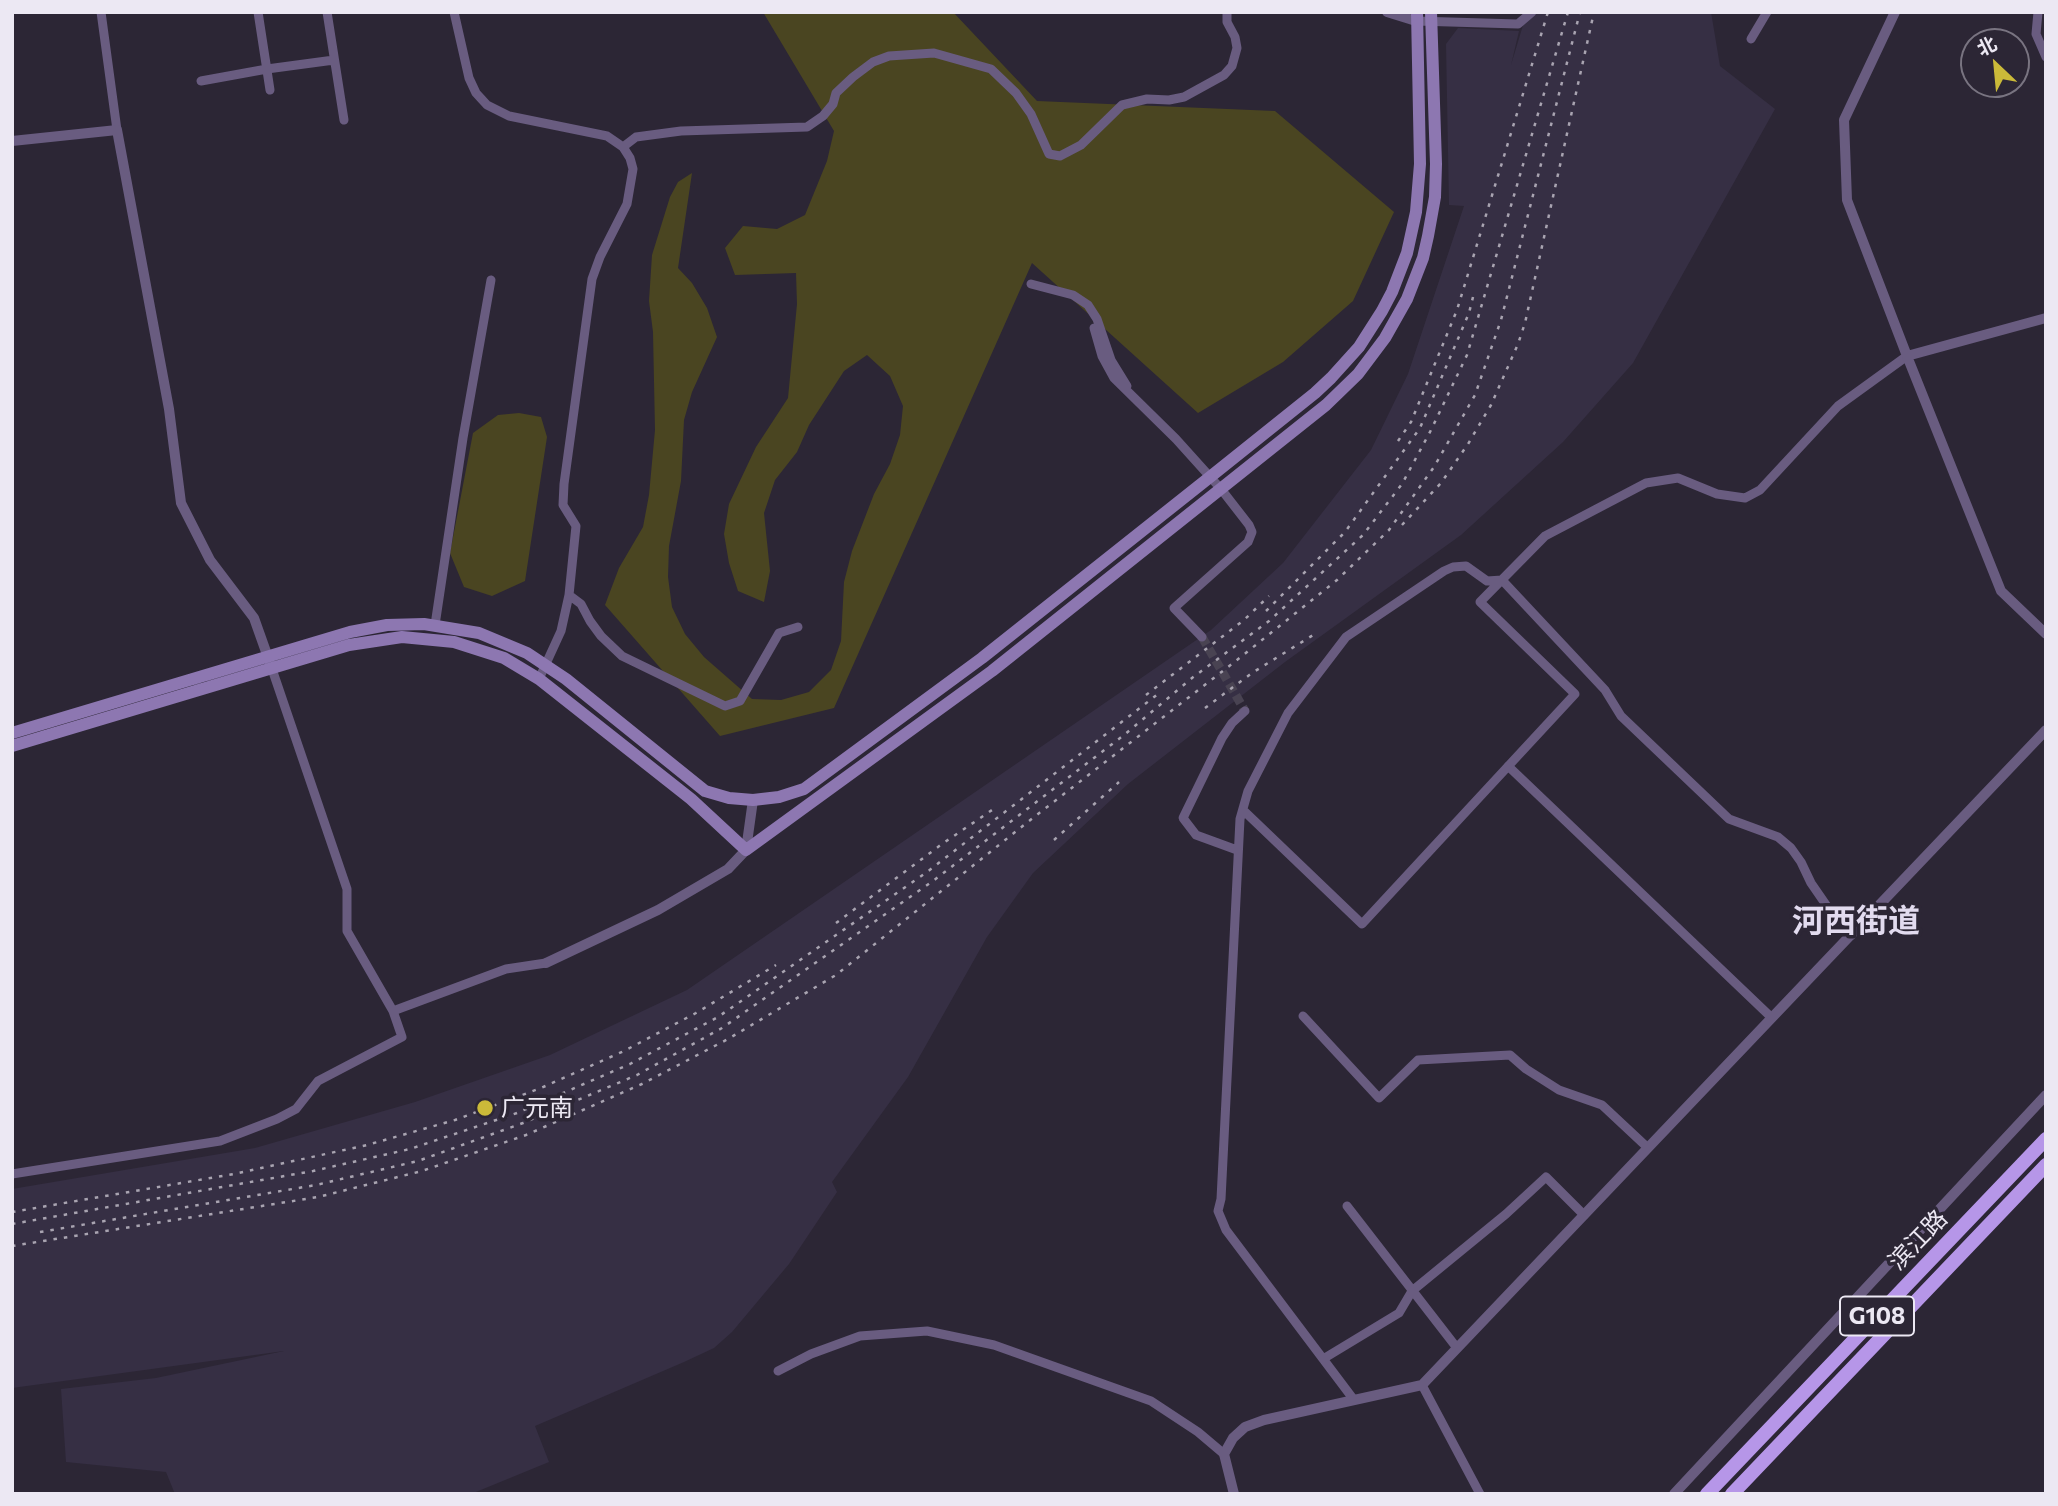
<!DOCTYPE html>
<html>
<head>
<meta charset="utf-8">
<style>
  body { margin:0 }
  #map { position:relative; width:2058px; height:1506px; overflow:hidden; background:#2c2635; font-family:Commissioner,"Noto Sans SC",sans-serif }
  canvas { display:block }
  .frame { position:absolute; inset:0; border:14px solid #ece8f3; pointer-events:none }
  .north { position:absolute; left:1960px; top:28px; width:70px; height:70px; box-sizing:border-box; background:#2c2635; border:2px solid #797481; border-radius:50%; rotate:334deg; font-size:19px; font-weight:700; line-height:28px; text-align:center; color:#ece8f3 }
  .north::after { content:''; display:block; margin:auto; width:24px; height:32px; background:#cbba39; clip-path:polygon(50% 0,100% 100%,50% 72%,0 100%) }
</style>
</head>
<body>
<div id="map">
<canvas width="2058" height="1506"></canvas>
<div class="frame"></div>
<div class="north">北</div>
</div>
<script>
const g = document.querySelector('canvas').getContext('2d');
g.lineJoin = 'round';
function fill(path, color) {
  g.fillStyle = color;
  g.fill(path, 'evenodd');
}
function shape(rows) {
  const path = new Path2D();
  for (const r of rows) {
    path.moveTo(r[0], r[1]);
    for (let i = 2; i < r.length; i += 2) path.lineTo(r[i], r[i + 1]);
  }
  return path;
}
function stroke(path, color, width, dash) {
  g.strokeStyle = color;
  g.lineWidth = width;
  g.lineCap = dash ? 'butt' : 'round';
  g.setLineDash(dash || []);
  g.stroke(path);
}
function drawText(font, color, halo, rows, align = 'center') {
  g.font = font + ' Commissioner,"Noto Sans SC",sans-serif';
  g.lineWidth = 7;
  g.setLineDash([]);
  g.textBaseline = 'middle';
  g.strokeStyle = halo;
  g.fillStyle = color;
  for (const [text, x, y, turn = 0] of rows) {
    g.save();
    g.translate(x, y);
    g.rotate((+turn || 0) * Math.PI / 180);
    g.textAlign = isNaN(turn) ? turn : align;
    if (halo) g.strokeText(text, 0, 0);
    g.fillText(text, 0, 0);
    g.restore();
  }
}
const built = shape([
  [1527,12,1711,12,1720,66,1775,109,1633,363,1563,442,1461,535,1285,662,1128,784,1033,873,987,937,908,1077,832,1182,837,1192,789,1264,732,1332,714,1348,684,1362,535,1426,549,1462,471,1494,175,1494,166,1472,66,1462,61,1389,156,1378,284,1351,12,1388,12,1189,255,1148,415,1102,550,1055,687,990,1211,630,1283,563,1371,450,1408,374,1464,206,1449,205,1446,44,1458,28,1519,31,1511,65]
]);
const green = shape([
  [763,12,953,12,1037,101,1275,111,1394,212,1353,301,1283,362,1198,413,1032,263,834,708,720,736,605,605,619,568,643,527,649,495,655,430,653,332,649,301,652,255,670,197,678,182,692,173,678,268,692,283,707,308,717,337,692,392,684,420,681,481,669,546,668,577,672,607,685,634,704,657,752,699,781,700,809,692,831,670,841,641,844,582,852,551,874,494,890,464,900,435,903,406,890,376,867,355,844,371,809,425,797,452,775,480,764,513,770,571,764,602,738,591,729,563,724,534,729,504,756,447,788,398,797,304,796,273,735,275,725,248,743,226,777,229,805,215,827,161,834,131],
  [519,413,541,417,547,437,525,581,492,596,464,587,450,553,473,433,498,415]
]);
const minorTunnel = shape([
  [1202,637,1245,711]
]);
const minor = shape([
  [101,12,117,130],
  [258,12,270,90],
  [327,12,344,120],
  [454,12,469,78,476,93,487,105,509,116,607,136,623,147,630,158,633,169,627,204,600,257,592,279,564,484,563,505,576,526,569,595,561,631,539,679],
  [2038,12,2036,34,2046,57],
  [1416,21,1518,24,1532,12],
  [1751,39,1767,12],
  [201,81,267,69,334,60],
  [623,147,636,137,681,131,807,127,823,116,833,104,836,93,853,77,873,62,889,56,934,53,991,69,1016,93,1031,114,1049,154,1060,156,1081,145,1122,105,1147,99,1169,100,1184,97,1224,75,1232,66,1237,48,1235,37,1227,22,1227,12],
  [1031,284,1073,295,1088,305,1097,319,1111,360,1127,386],
  [1094,328,1102,356,1114,378,1176,439,1221,489,1249,525,1252,532,1248,542,1174,608,1202,637],
  [1502,580,1605,690,1621,716,1729,819,1778,837,1791,848,1801,862,1811,883,1831,912,1852,935],
  [569,595,581,604,590,621,601,636,622,656,725,706,740,701,779,633,798,627],
  [435,625,463,438,491,280],
  [1508,766,1772,1018],
  [1243,810,1362,924,1575,694,1480,602,1545,536,1646,483,1678,478,1717,494,1745,498,1760,490,1838,406,1907,356],
  [1237,850,1196,835,1183,818,1222,738,1232,723,1245,711],
  [393,1011,506,969,546,963],
  [1303,1016,1379,1098,1418,1060,1510,1055,1526,1069,1559,1090,1602,1105,1648,1148],
  [12,1174,220,1141,277,1119,296,1109,318,1081,402,1037,393,1011,347,931,347,889,272,669],
  [1347,1206,1457,1348],
  [1323,1359,1399,1313,1412,1291,1506,1214,1546,1177,1584,1215],
  [778,1371,811,1354,860,1336,927,1331,994,1345,1151,1401,1198,1432,1224,1454],
  [1422,1385,1480,1494],
  [1354,1400,1226,1230,1218,1211,1221,1199,1240,819,1248,791,1288,713,1346,637,1444,571,1453,567,1466,566,1487,581,1502,580]
]);
const tertiary = shape([
  [1387,12,1416,21],
  [1895,12,1844,120,1847,200,1907,356],
  [12,141,117,130,169,409,181,503,210,560,254,618,270,663],
  [2046,318,1907,356,2001,591,2046,634],
  [546,963,658,910,728,869,746,850,753,800],
  [1234,1494,1224,1454,1233,1438,1245,1427,1264,1420,1422,1385,2046,730],
  [1674,1494,2046,1095]
]);
const secondary = shape([
  [12,733,350,632,387,625,424,624,479,633,527,653,566,679,705,791,729,798,753,800,779,797,804,789,982,658,1210,477,1315,393,1331,378,1359,347,1382,311,1392,292,1407,253,1416,212,1420,164,1417,12],
  [12,746,349,645,402,637,454,642,504,658,539,679,691,799,746,850,992,671,1326,405,1358,374,1385,338,1407,299,1423,258,1428,236,1435,197,1436,164,1431,12]
]);
const trunk = shape([
  [1707,1494,2046,1139],
  [1732,1494,2046,1165]
]);
const rail = shape([
  [1398,441,1411,422,1457,310,1548,12],
  [1402,525,1441,483,1468,444,1491,405,1518,344,1525,323,1594,12],
  [1266,611,1345,532,1420,428,1469,313,1473,297],
  [1146,695,1244,620,1269,596],
  [1205,708,1252,673,1318,632],
  [1054,840,1119,782],
  [836,923,942,844,995,808],
  [12,1212,234,1174,367,1145,455,1120,541,1088,624,1051,696,1013,776,965],
  [12,1224,313,1171,410,1149,517,1113,630,1064,718,1017,927,872,1158,694],
  [40,1232,316,1185,418,1161,523,1123,637,1075,722,1028,933,881,1124,735,1192,678,1269,621,1363,535,1402,484,1431,430,1467,355,1568,12],
  [12,1246,318,1197,422,1171,526,1135,642,1084,728,1039,836,975,1029,821,1237,660,1337,580,1389,530,1434,467,1475,395,1501,320,1580,12]
]);
const markers = [
  [485,1108,9,"#cbba39"]
];
const shields = [
  [1877,1316,74]
];
const shieldNames = [
  ["G108",1877,1316]
];
const poiNames = [
  ["广元南",501,1108]
];
const streetNames = [
  ["滨江路",1918,1240,-46]
];
const districtNames = [
  ["河西街道",1856,921]
];
fill(built, '#362f44');
fill(green, '#4a4521');
stroke(minorTunnel, '#494352', 9, [9, 4.5]);
stroke(minor, '#695c80', 9);
stroke(tertiary, '#695c80', 10);
stroke(secondary, '#8d77b1', 12);
stroke(trunk, '#b696e8', 14);
stroke(rail, '#a9a4b1', 2.5, [3.5, 7]);
for (const [x, y, r, color] of markers) {
  const dot = new Path2D();
  dot.arc(x, y, r, 0, 2 * Math.PI);
  g.fillStyle = color;
  g.fill(dot);
  stroke(dot, '#2c2635', 2.5);
}
for (const [x, y, w] of shields) {
  const box = new Path2D();
  box.roundRect(x - w / 2, y - 19.5, w, 39, 5);
  g.fillStyle = '#2c2635';
  g.fill(box);
  stroke(box, '#ece8f3', 2);
}
drawText('bold 23px', '#ece8f3', null, shieldNames);
drawText('24px', '#ece8f3', '#2c2635', poiNames, 'left');
drawText('24px', '#ece8f3', '#2c2635', streetNames);
drawText('bold 32px', '#e2dbef', '#2c2635', districtNames);
</script>
</body>
</html>
